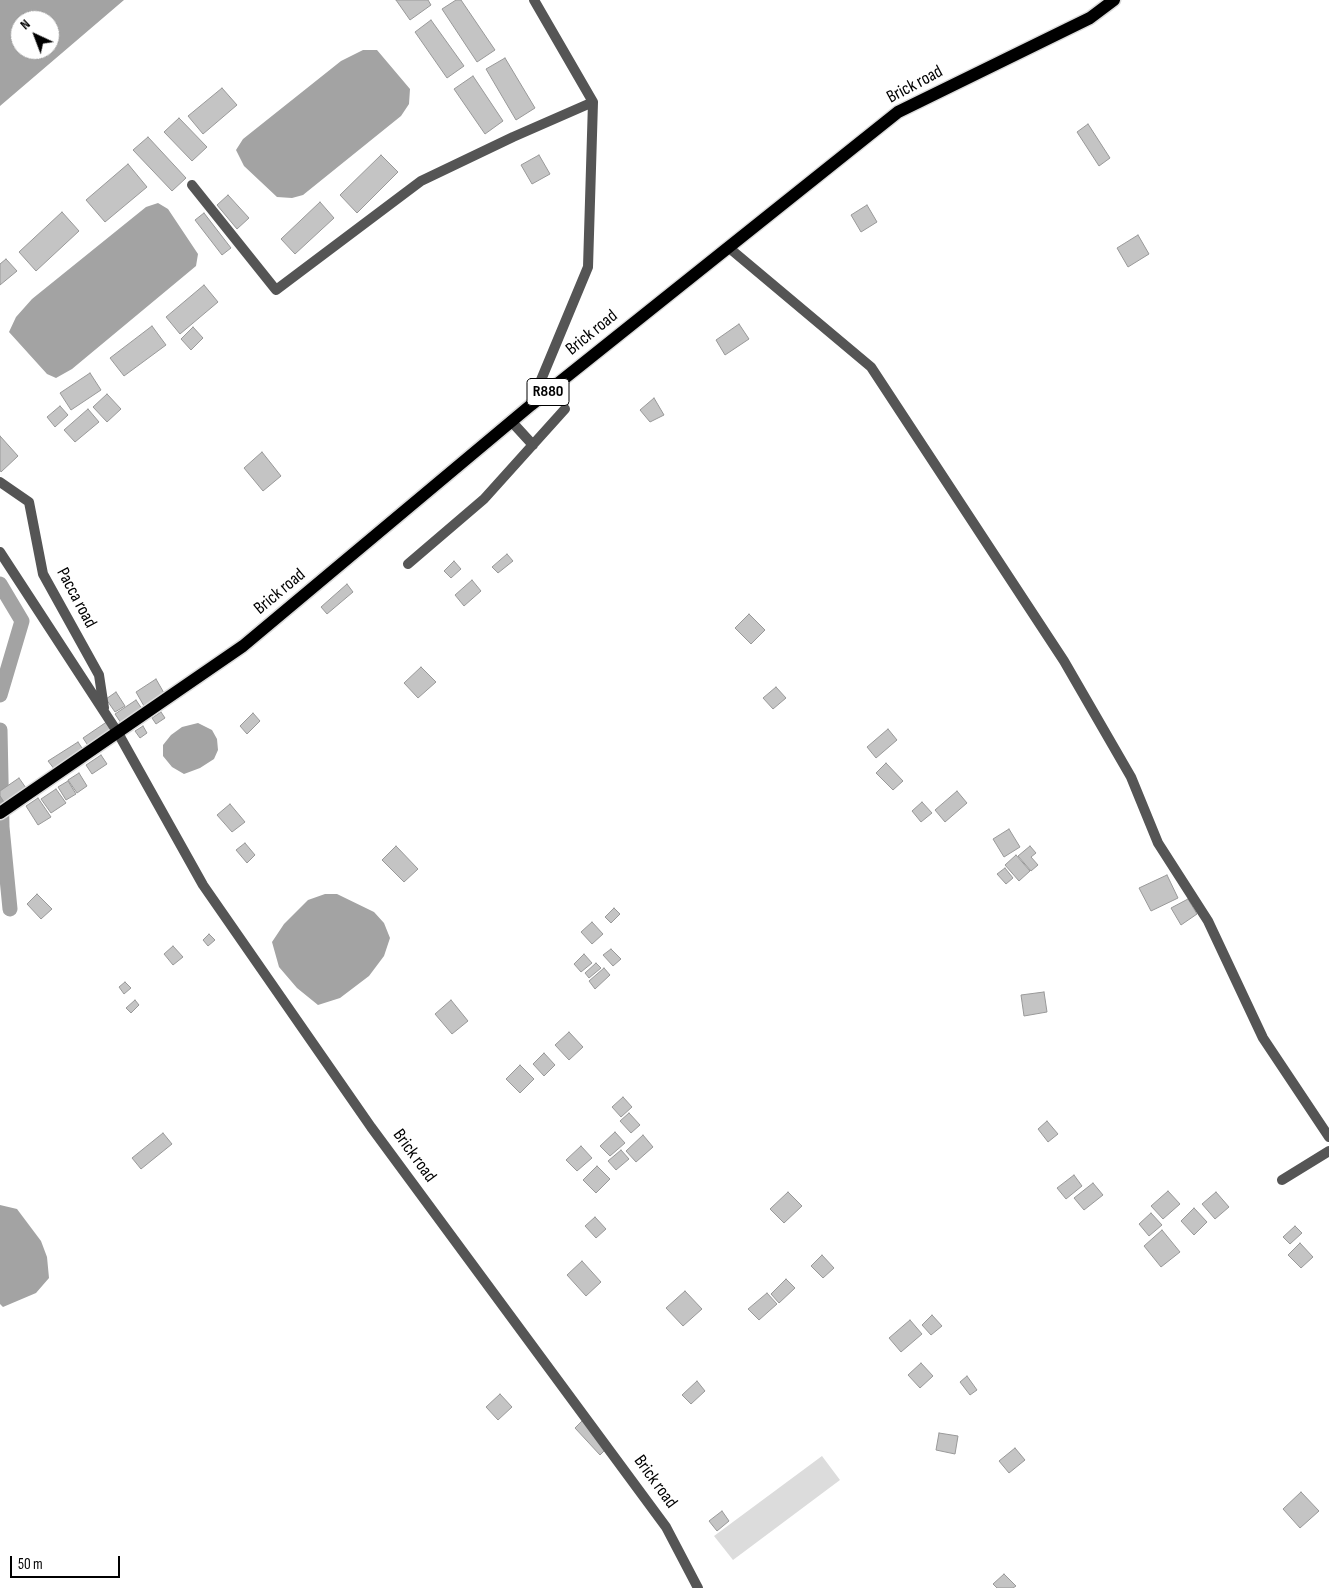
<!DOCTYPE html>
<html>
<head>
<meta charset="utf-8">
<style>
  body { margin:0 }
  #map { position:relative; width:1329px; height:1588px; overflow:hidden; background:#fff; font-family:"Sofia Sans Condensed",sans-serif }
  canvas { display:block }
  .north { position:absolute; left:10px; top:10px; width:50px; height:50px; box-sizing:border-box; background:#fff; border:1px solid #999; border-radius:50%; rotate:317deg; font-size:14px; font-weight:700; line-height:20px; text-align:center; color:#000 }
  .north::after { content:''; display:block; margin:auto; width:18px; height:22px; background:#000; clip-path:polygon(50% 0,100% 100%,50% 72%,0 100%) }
  .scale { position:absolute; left:10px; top:1556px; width:110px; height:22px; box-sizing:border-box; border:2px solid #000; border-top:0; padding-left:6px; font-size:15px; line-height:18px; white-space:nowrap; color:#000; -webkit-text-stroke:4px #fff; paint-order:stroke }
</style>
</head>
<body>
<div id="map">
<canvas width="1329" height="1588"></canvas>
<div class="north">N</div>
<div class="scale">50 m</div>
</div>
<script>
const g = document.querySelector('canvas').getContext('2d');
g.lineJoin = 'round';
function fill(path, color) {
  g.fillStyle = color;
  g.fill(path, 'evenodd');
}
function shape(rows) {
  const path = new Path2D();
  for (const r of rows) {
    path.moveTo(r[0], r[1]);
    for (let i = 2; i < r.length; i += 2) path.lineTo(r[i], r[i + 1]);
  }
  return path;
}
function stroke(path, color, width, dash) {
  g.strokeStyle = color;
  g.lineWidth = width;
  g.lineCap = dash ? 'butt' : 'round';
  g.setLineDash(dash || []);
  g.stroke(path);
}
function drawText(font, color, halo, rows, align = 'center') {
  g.font = font + ' "Sofia Sans Condensed",sans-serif';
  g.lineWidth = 4;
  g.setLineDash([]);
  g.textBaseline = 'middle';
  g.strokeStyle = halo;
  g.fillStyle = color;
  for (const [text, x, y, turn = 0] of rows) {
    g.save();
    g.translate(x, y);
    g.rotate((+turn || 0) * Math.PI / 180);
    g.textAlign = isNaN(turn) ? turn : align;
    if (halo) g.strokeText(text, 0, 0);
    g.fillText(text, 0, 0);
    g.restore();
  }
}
const green = shape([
  [822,1456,840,1480,733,1560,714,1536]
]);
const water = shape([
  [0,0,124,0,0,106],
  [20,20,50,20,50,50,20,50],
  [363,50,377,50,410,89,409,104,401,116,303,195,292,198,277,197,244,166,236,150,243,139,341,61],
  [158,203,168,209,198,254,196,266,72,369,56,378,47,374,9,332,16,317,32,299,146,207],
  [198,723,212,730,217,739,218,750,214,759,200,768,184,774,172,767,163,756,163,745,171,735,182,727],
  [325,894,337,894,374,912,384,923,390,938,384,956,369,976,340,998,318,1005,297,988,279,967,272,942,284,924,308,900],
  [0,1205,17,1209,41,1241,47,1257,49,1278,36,1293,3,1307,0,1304]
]);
const canal = shape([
  [0,584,22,621,0,695],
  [0,730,2,827,10,909]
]);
const building = shape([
  [396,0,428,0,431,5,410,20,396,0],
  [456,0,461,0,495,50,477,62,442,9,456,0],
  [431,20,464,66,447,78,415,32,431,20],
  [505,58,535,108,516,120,486,69,505,58],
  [473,76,503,121,485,134,454,89,473,76],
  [222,88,237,105,203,134,188,116,222,88],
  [179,118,207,147,192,161,164,132,179,118],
  [1088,124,1110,158,1099,166,1077,132,1088,124],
  [148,137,186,178,172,191,133,150,148,137],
  [381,155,398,172,357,213,340,195,381,155],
  [539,155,550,174,532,184,521,165,539,155],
  [128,164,147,187,105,222,86,200,128,164],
  [228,195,249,218,237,229,217,205,228,195],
  [320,202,334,218,295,254,281,239,320,202],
  [867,205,877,222,861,232,851,215,867,205],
  [62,212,79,231,36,271,19,252,62,212],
  [204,213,231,248,222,255,195,220,204,213],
  [1138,235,1149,254,1128,267,1117,248,1138,235],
  [6,259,17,271,0,285,0,264,6,259],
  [204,285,218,302,180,334,166,317,204,285],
  [739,324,749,339,725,355,716,340,739,324],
  [152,326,166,345,124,376,110,358,152,326],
  [193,327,203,338,191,350,181,339,193,327],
  [90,373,101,390,71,410,60,393,90,373],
  [107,394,121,409,107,422,93,407,107,394],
  [654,398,664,415,650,422,640,410,654,398],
  [60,406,68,415,55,427,47,417,60,406],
  [88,409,99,422,75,442,64,430,88,409],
  [0,436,18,456,1,472,0,470,0,436],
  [262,452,281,476,263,491,244,468,262,452],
  [507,554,513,561,498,573,492,567,507,554],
  [454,561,461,569,451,578,444,571,454,561],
  [472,580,481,591,464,606,455,595,472,580],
  [347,584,353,592,327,614,321,607,347,584],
  [749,614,765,630,751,644,735,628,749,614],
  [421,667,436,682,418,698,404,683,421,667],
  [156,679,164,693,144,706,136,692,156,679],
  [776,687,786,698,773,709,763,698,776,687],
  [116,692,125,706,115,712,106,699,116,692],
  [136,700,142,709,121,723,115,714,136,700],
  [161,712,165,718,156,724,152,718,161,712],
  [253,713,260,721,247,734,240,726,253,713],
  [108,721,114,731,89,747,83,738,108,721],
  [143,726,147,733,140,738,135,731,143,726],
  [888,729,897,740,876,758,867,747,888,729],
  [78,742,84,751,55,770,48,761,78,742],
  [101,755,107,764,92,774,86,765,101,755],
  [886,763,903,781,893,790,876,773,886,763],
  [79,773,87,786,77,793,68,780,79,773],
  [19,778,26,788,4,802,0,796,0,791,19,778],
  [68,781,76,794,66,800,58,787,68,781],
  [56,789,66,803,51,813,41,799,56,789],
  [957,791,967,803,945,822,935,810,957,791],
  [38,798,51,817,38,825,26,806,38,798],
  [922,802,932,813,921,822,912,811,922,802],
  [230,804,245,822,232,832,217,815,230,804],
  [1009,829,1020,847,1004,857,993,839,1009,829],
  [245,843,255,855,247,863,236,850,245,843],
  [396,846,418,869,404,882,382,860,396,846],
  [1030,846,1036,853,1031,857,1038,865,1031,871,1018,856,1030,846],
  [1016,855,1030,871,1019,881,1005,865,1016,855],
  [1005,868,1013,878,1006,884,997,874,1005,868],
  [1167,875,1178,898,1151,911,1139,888,1167,875],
  [37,894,52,909,41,919,27,904,37,894],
  [1188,899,1197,914,1181,925,1171,908,1188,899],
  [614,908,620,914,611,923,605,917,614,908],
  [592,922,603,934,592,944,581,932,592,922],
  [209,934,215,940,208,946,203,940,209,934],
  [173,946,183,957,173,965,164,954,173,946],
  [611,949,621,959,613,966,603,955,611,949],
  [584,954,592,963,581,972,574,964,584,954],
  [596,963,601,968,589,978,585,973,596,963],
  [604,968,610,975,595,989,589,981,604,968],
  [125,982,131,988,124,994,119,987,125,982],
  [1044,992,1047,1012,1024,1016,1021,995,1044,992],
  [135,1000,139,1005,131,1013,126,1008,135,1000],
  [451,1000,468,1021,452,1034,435,1014,451,1000],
  [569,1032,583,1047,569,1060,555,1045,569,1032],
  [544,1053,555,1065,544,1076,533,1064,544,1053],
  [520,1065,534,1079,520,1093,506,1079,520,1065],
  [623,1097,632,1107,621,1117,612,1107,623,1097],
  [629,1113,640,1125,631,1133,620,1121,629,1113],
  [1047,1121,1058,1134,1048,1142,1038,1129,1047,1121],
  [615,1132,625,1143,610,1156,600,1146,615,1132],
  [163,1133,172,1144,141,1169,132,1158,163,1133],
  [643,1135,653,1147,636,1162,626,1151,643,1135],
  [581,1146,592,1158,577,1171,566,1160,581,1146],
  [621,1150,629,1159,616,1170,608,1161,621,1150],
  [597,1166,610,1179,596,1193,583,1180,597,1166],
  [1074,1175,1082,1186,1066,1199,1057,1188,1074,1175],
  [1093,1183,1103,1195,1084,1210,1074,1198,1093,1183],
  [1168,1191,1180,1204,1163,1219,1151,1206,1168,1191],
  [788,1192,802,1206,784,1223,770,1209,788,1192],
  [1216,1192,1229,1207,1215,1219,1202,1204,1216,1192],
  [1194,1208,1207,1222,1194,1235,1181,1221,1194,1208],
  [1151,1213,1162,1225,1149,1236,1139,1224,1151,1213],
  [595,1217,606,1229,596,1238,585,1226,595,1217],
  [1295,1226,1302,1233,1290,1244,1283,1237,1295,1226],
  [1162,1230,1180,1252,1161,1267,1144,1246,1162,1230],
  [1300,1243,1313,1257,1301,1268,1288,1255,1300,1243],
  [822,1255,834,1268,823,1278,811,1266,822,1255],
  [582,1261,601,1282,586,1296,567,1275,582,1261],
  [786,1279,795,1288,779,1303,771,1294,786,1279],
  [685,1291,702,1309,683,1326,666,1308,685,1291],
  [767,1293,777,1304,759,1320,748,1309,767,1293],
  [932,1315,942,1326,931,1335,922,1325,932,1315],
  [910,1320,922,1334,901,1352,889,1338,910,1320],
  [921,1363,933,1376,920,1388,908,1375,921,1363],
  [967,1376,977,1390,970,1395,960,1382,967,1376],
  [697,1381,705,1391,691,1404,682,1395,697,1381],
  [500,1394,512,1407,498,1420,486,1407,500,1394],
  [585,1418,610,1445,600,1455,575,1428,585,1418],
  [939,1433,958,1436,955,1454,936,1450,939,1433],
  [1015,1448,1025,1460,1009,1473,999,1461,1015,1448],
  [1301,1492,1319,1511,1300,1528,1283,1509,1301,1492],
  [722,1511,729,1521,717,1531,709,1521,722,1511],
  [1004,1574,1016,1586,1013,1588,997,1588,993,1584,1004,1574]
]);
const minor = shape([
  [192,185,276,290,421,181,513,137,593,102],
  [728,247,871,367,1064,661,1131,777,1158,843,1208,921,1263,1038,1329,1137],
  [531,404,588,267,593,102,534,0],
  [511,421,533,445],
  [0,482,29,502,43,574,99,675,104,708],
  [0,552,118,733,203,885,371,1127,666,1527,698,1588],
  [408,564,484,499,565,409],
  [1282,1180,1329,1151]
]);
const primary = shape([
  [0,813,243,646,531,405,898,112,1090,18,1114,0]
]);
const shields = [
  [548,392,42]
];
const shieldNames = [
  ["R880",548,392]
];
const streetNames = [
  ["Brick road",915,85,-28],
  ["Brick road",592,333,-39],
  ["Brick road",280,592,-40],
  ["Pacca road",76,598,62],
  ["Brick road",414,1156,54],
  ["Brick road",655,1482,54]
];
fill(green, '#dcdcdc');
fill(water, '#a3a3a3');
stroke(canal, '#a3a3a3', 15);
fill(building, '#c4c4c4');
stroke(building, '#999', 1);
stroke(primary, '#dbdbdb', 15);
stroke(minor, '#555', 10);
stroke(primary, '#000', 12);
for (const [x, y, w] of shields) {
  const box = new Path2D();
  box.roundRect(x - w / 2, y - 13.5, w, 27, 4);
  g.fillStyle = '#fff';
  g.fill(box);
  stroke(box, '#000', 1);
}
drawText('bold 16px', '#000', null, shieldNames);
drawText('18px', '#000', '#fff', streetNames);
</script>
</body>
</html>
